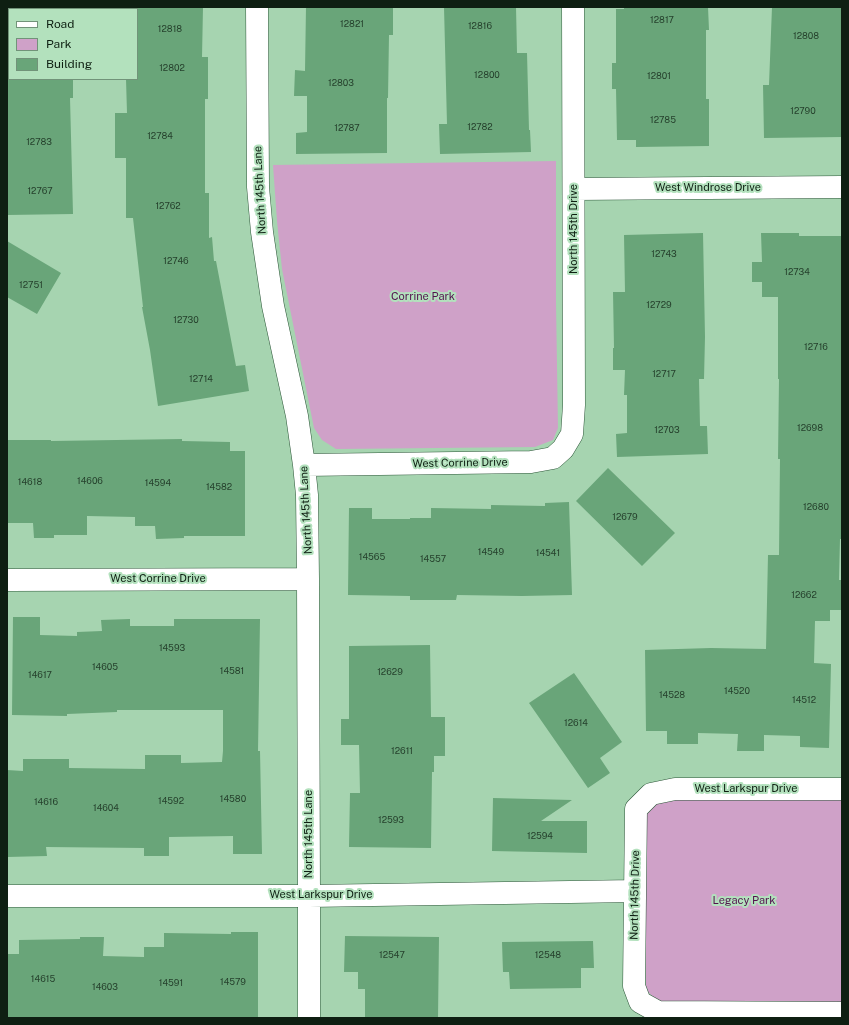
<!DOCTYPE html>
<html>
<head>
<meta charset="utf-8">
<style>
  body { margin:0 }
  #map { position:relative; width:849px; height:1025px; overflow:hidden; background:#a6d4b0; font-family:"Public Sans",sans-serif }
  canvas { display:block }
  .frame { position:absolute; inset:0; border:8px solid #0e1f12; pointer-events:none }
  .legend { position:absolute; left:8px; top:8px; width:130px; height:72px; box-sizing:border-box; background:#b3e1bd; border:1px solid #719379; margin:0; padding:5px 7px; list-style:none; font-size:12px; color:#0e1f12 }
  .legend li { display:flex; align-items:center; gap:8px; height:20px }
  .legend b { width:20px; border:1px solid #719379 }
</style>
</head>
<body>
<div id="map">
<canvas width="849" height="1025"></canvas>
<div class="frame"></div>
<ul class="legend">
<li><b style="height:5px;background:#fff"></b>Road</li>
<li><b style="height:11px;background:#cfa1c8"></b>Park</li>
<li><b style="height:11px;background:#69a579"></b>Building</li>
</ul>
</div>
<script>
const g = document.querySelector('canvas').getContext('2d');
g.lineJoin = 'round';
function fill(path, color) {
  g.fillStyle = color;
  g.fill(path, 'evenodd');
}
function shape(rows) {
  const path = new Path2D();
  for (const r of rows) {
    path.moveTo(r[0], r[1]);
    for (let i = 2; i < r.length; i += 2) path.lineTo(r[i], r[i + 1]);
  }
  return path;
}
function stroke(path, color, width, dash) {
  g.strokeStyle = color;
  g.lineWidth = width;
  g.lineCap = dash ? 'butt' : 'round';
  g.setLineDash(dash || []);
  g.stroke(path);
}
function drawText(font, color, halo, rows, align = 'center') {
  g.font = font + ' "Public Sans",sans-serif';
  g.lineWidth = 4;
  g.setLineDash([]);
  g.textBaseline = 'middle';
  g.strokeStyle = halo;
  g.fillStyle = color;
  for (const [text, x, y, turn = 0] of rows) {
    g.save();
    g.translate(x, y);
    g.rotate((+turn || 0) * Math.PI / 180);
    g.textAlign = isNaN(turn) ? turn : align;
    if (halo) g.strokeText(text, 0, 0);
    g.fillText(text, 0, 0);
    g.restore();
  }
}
const green = shape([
  [556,161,556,303,558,428,553,440,535,447,336,449,322,440,314,428,282,269,277,221,273,165],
  [660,799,842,799,842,1007,665,1008,646,990,644,813]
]);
const building = shape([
  [137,7,203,7,202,57,208,57,208,99,205,99,205,193,209,193,209,238,212,237,214,261,216,261,236,366,245,365,249,391,158,406,150,350,142,307,143,307,133,218,126,218,126,158,115,158,115,113,127,113,126,79,137,79],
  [306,7,393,7,393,35,389,35,388,98,387,98,387,153,296,154,296,133,307,132,307,96,294,96,295,70,305,71],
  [444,7,516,7,517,53,527,53,529,130,530,130,531,152,440,154,439,124,447,124],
  [624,7,708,7,709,30,706,30,706,99,709,99,709,146,636,147,636,140,617,140,616,89,612,89,612,63,616,63,616,9,624,9],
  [772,7,842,7,842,137,764,138,763,85,769,85],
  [7,79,73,79,73,98,70,98,73,214,7,215],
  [703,233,705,337,704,379,699,379,700,426,707,426,708,454,617,457,616,434,627,433,627,395,624,395,625,370,613,370,613,348,614,348,613,292,625,292,624,235],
  [761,233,799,233,799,236,842,236,842,531,841,539,840,539,839,580,842,580,842,610,830,610,830,621,815,621,814,663,831,664,829,748,800,747,800,736,764,735,764,751,737,751,738,734,698,733,698,744,667,744,667,731,646,731,645,650,711,648,766,649,768,555,779,555,780,459,778,459,779,379,778,379,778,297,762,297,762,282,752,282,752,262,762,262],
  [7,241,61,273,37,314,7,297],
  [182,439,182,441,230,442,230,451,245,451,245,536,184,536,184,538,156,539,155,526,135,526,135,517,87,516,87,535,54,535,54,538,34,538,33,523,7,523,7,440,51,440,51,441],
  [608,468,675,533,642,566,576,501],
  [569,502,572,595,522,596,457,595,456,600,410,600,410,596,348,595,349,508,372,508,372,519,410,519,410,518,431,518,431,508,491,509,491,505,545,506,545,503],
  [13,617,40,617,40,635,77,636,77,632,102,631,101,620,130,619,130,626,174,626,174,619,260,619,258,751,260,751,262,854,233,854,233,836,169,837,169,856,144,856,144,848,46,847,47,856,7,857,7,770,23,771,23,759,69,759,69,768,145,769,145,755,181,755,181,763,222,762,223,751,223,710,117,710,117,712,67,714,67,716,12,715],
  [430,645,431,717,445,717,445,756,434,756,434,772,432,772,431,848,349,847,350,793,360,793,359,745,341,745,341,719,349,719,349,646],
  [574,673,622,742,600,758,610,773,588,788,529,703],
  [493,798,572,800,541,821,587,821,587,853,492,851],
  [231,932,258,932,258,1018,7,1018,7,954,19,954,19,940,80,939,80,937,104,937,103,956,144,957,144,947,164,947,164,933,231,934],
  [345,936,439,937,438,1018,365,1018,365,989,358,989,358,972,344,972],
  [593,941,594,968,581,968,581,988,510,989,509,972,503,972,502,942]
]);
const minor = shape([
  [257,7,258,187,262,232,273,306,297,416,304,465,307,495,308,579,309,896,309,1018],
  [574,189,842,187],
  [304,465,531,462,553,458,563,449,572,434,574,405,573,7],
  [7,580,308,579],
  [842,789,675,789,651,794,636,809,634,986,640,1002,658,1012,842,1013],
  [7,896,309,896,635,891]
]);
const numberNames = [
  ["12817",662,20],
  ["12821",352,24],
  ["12816",480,26],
  ["12818",170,29],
  ["12808",806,36],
  ["12802",172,68],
  ["12800",487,75],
  ["12801",659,76],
  ["12803",341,83],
  ["12790",803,111],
  ["12785",663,120],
  ["12782",480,127],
  ["12787",347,128],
  ["12784",160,136],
  ["12783",39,142],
  ["12767",40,191],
  ["12762",168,206],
  ["12743",664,254],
  ["12746",176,261],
  ["12734",797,272],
  ["12751",31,285],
  ["12729",659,305],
  ["12730",186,320],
  ["12716",816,347],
  ["12717",664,374],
  ["12714",201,379],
  ["12698",810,428],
  ["12703",667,430],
  ["14606",90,481],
  ["14618",30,482],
  ["14594",158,483],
  ["14582",219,487],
  ["12680",816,507],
  ["12679",625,517],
  ["14549",491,552],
  ["14541",548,553],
  ["14565",372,557],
  ["14557",433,559],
  ["12662",804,595],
  ["14593",172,648],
  ["14605",105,667],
  ["14581",232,671],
  ["12629",390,672],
  ["14617",40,675],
  ["14520",737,691],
  ["14528",672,695],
  ["14512",804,700],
  ["12614",576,723],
  ["12611",402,751],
  ["14580",233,799],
  ["14592",171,801],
  ["14616",46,802],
  ["14604",106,808],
  ["12593",391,820],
  ["12594",540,836],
  ["12547",392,955],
  ["12548",548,955],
  ["14615",43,979],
  ["14579",233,982],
  ["14591",171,983],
  ["14603",105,987]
];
const streetNames = [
  ["West Windrose Drive",708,188],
  ["North 145th Lane",260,190,-93],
  ["North 145th Drive",574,229,-90],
  ["West Corrine Drive",460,463,-1],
  ["North 145th Lane",306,510,-93],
  ["West Corrine Drive",158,579],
  ["West Larkspur Drive",746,789],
  ["North 145th Lane",309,834,-90],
  ["West Larkspur Drive",321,895],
  ["North 145th Drive",635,895,-89]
];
const parkNames = [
  ["Corrine Park",423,297],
  ["Legacy Park",744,901]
];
fill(green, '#cfa1c8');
fill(building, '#69a579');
stroke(minor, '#2d5739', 23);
stroke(minor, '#fff', 22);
drawText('9px', '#25402c', null, numberNames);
drawText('11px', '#0e1f12', '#b3e1bd', streetNames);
drawText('11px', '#53114e', '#b3e1bd', parkNames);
</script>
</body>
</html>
